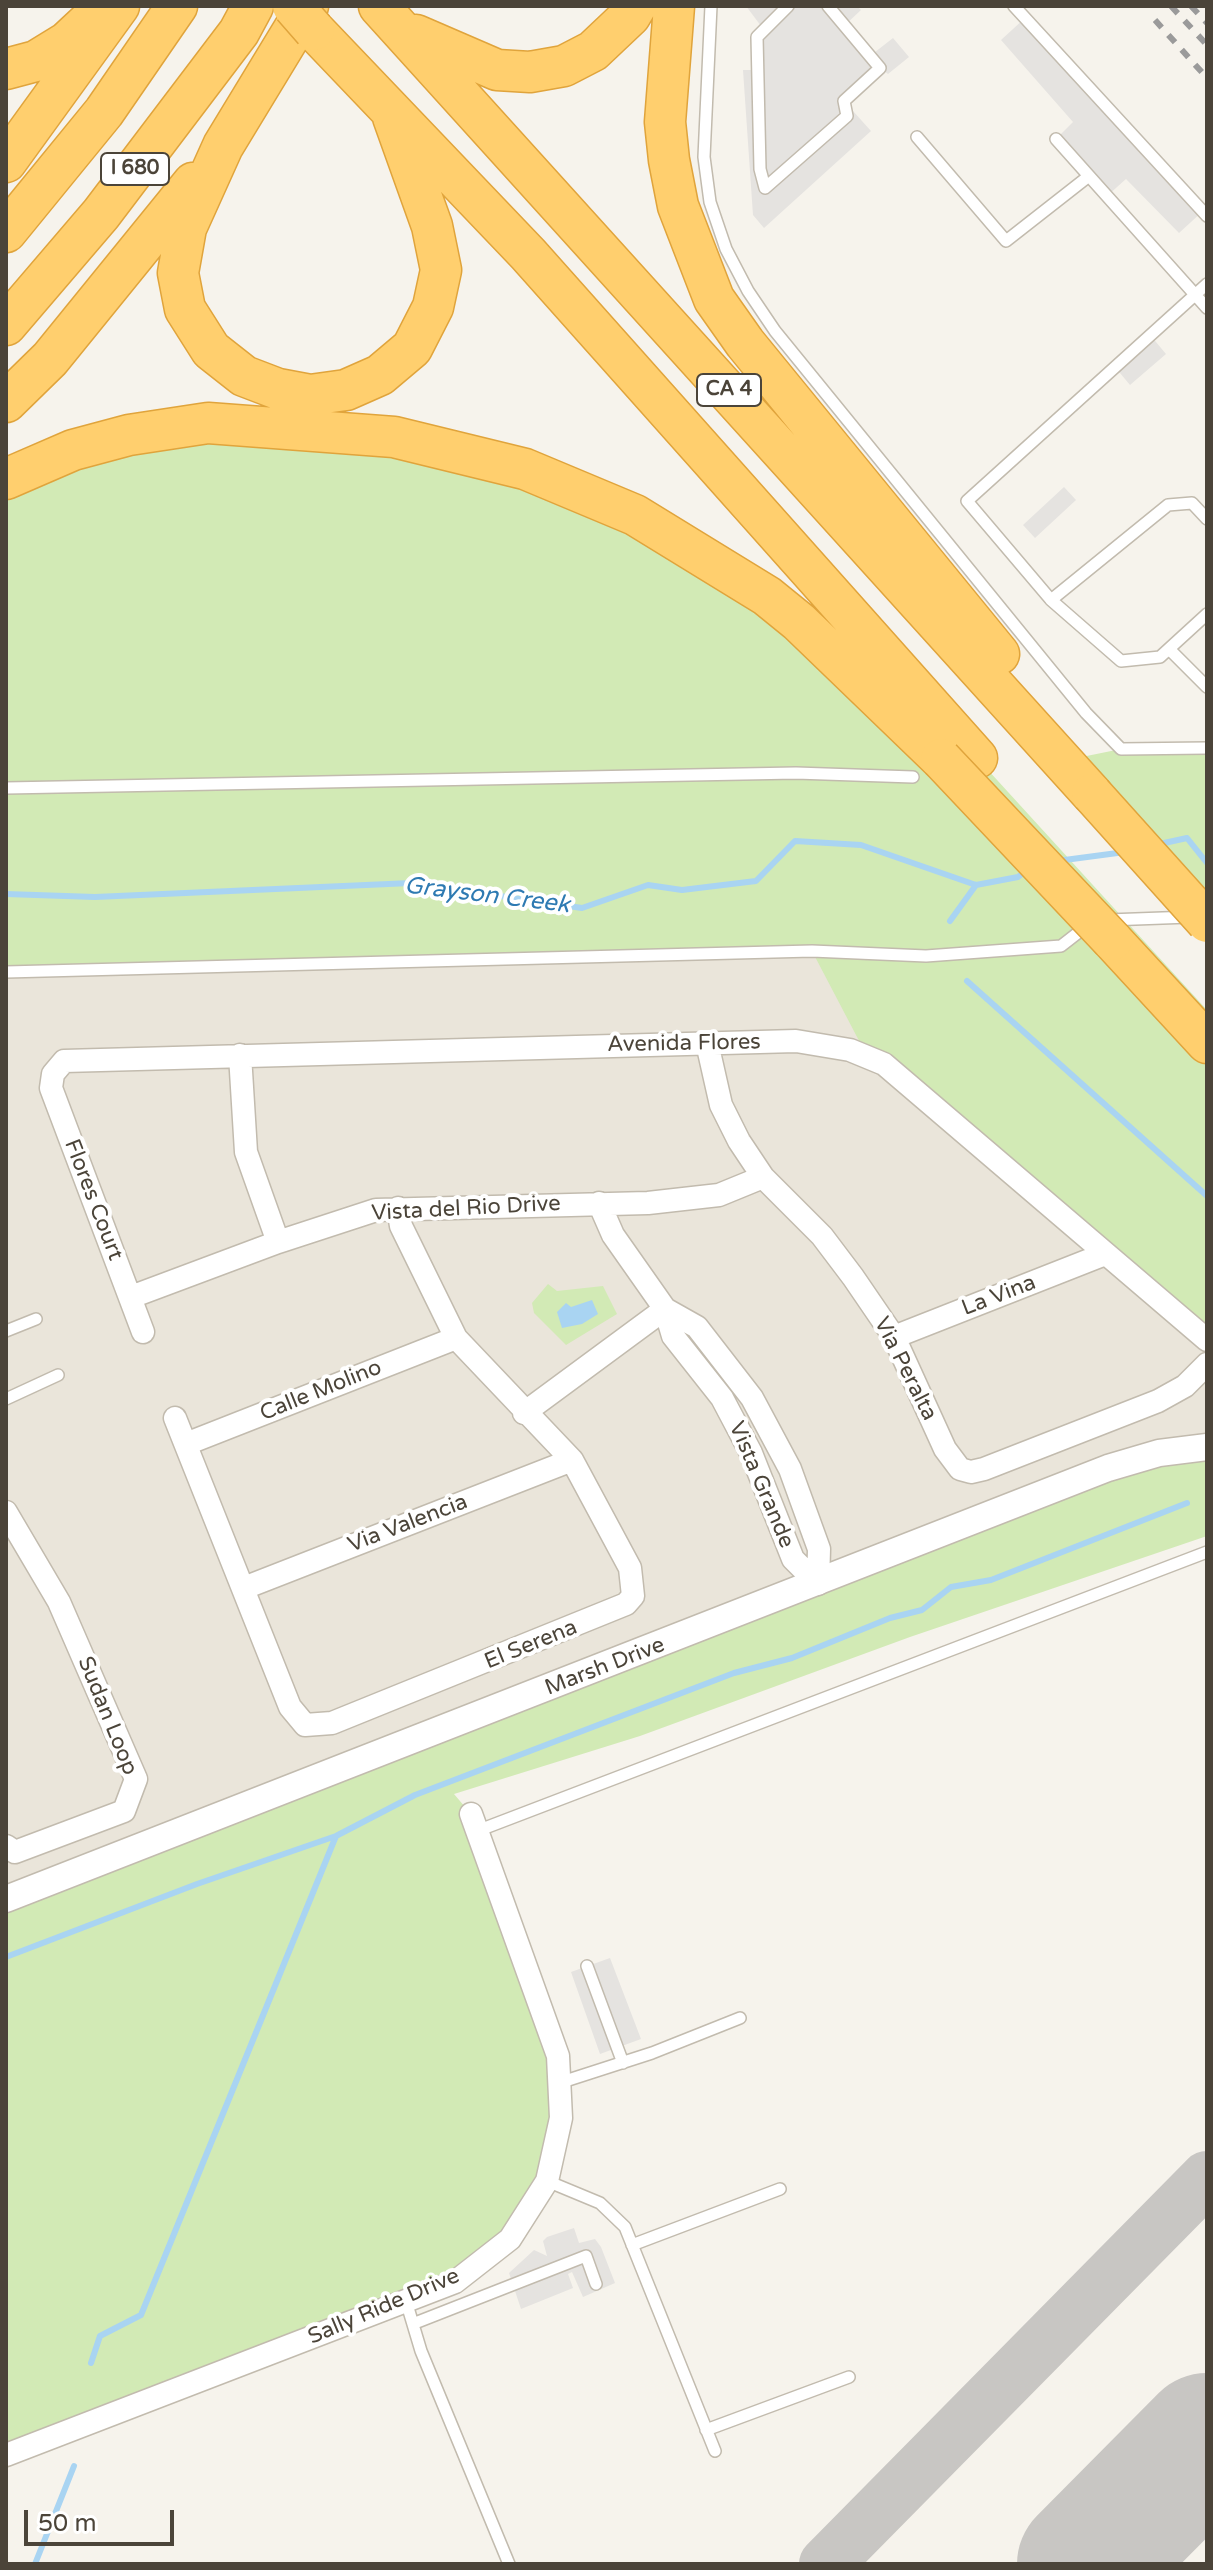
<!DOCTYPE html>
<html>
<head>
<meta charset="utf-8">
<style>
  body { margin:0 }
  #map { position:relative; width:1213px; height:2570px; overflow:hidden; background:#f6f3ec; font-family:"Varela Round",sans-serif }
  canvas { display:block }
  .frame { position:absolute; inset:0; border:8px solid #4b4439; pointer-events:none }
  .scale { position:absolute; left:24px; top:2510px; width:150px; height:36px; box-sizing:border-box; border:4px solid #4b4439; border-top:0; padding-left:10px; font-size:24px; line-height:28px; white-space:nowrap; color:#4b4439; -webkit-text-stroke:6px #fff; paint-order:stroke }
</style>
</head>
<body>
<div id="map">
<canvas width="1213" height="2570"></canvas>
<div class="frame"></div>
<div class="scale">50 m</div>
</div>
<script>
const g = document.querySelector('canvas').getContext('2d');
g.lineJoin = 'round';
function fill(path, color) {
  g.fillStyle = color;
  g.fill(path, 'evenodd');
}
function shape(rows) {
  const path = new Path2D();
  for (const r of rows) {
    path.moveTo(r[0], r[1]);
    for (let i = 2; i < r.length; i += 2) path.lineTo(r[i], r[i + 1]);
  }
  return path;
}
function stroke(path, color, width, dash) {
  g.strokeStyle = color;
  g.lineWidth = width;
  g.lineCap = dash ? 'butt' : 'round';
  g.setLineDash(dash || []);
  g.stroke(path);
}
function drawText(font, color, halo, rows, align = 'center') {
  g.font = font + ' "Varela Round",sans-serif';
  g.lineWidth = 8;
  g.setLineDash([]);
  g.textBaseline = 'middle';
  g.strokeStyle = halo;
  g.fillStyle = color;
  for (const [text, x, y, turn = 0] of rows) {
    g.save();
    g.translate(x, y);
    g.rotate((+turn || 0) * Math.PI / 180);
    g.textAlign = isNaN(turn) ? turn : align;
    if (halo) g.strokeText(text, 0, 0);
    g.fillText(text, 0, 0);
    g.restore();
  }
}
const residential = shape([
  [812,951,1207,1334,1207,1449,6,1899,6,972]
]);
const green = shape([
  [129,435,394,437,635,515,977,758,1207,1010,1207,1336,867,1056,812,951,6,972,6,479],
  [1207,748,1207,923,1062,761,1121,749],
  [548,1284,557,1291,603,1286,617,1314,566,1345,534,1313,532,1303],
  [1207,1447,1207,1536,910,1637,640,1736,454,1794,471,1814,558,2056,547,2181,510,2239,455,2282,6,2455,6,1901,1108,1468]
]);
const parking = shape([
  [746,6,857,6,861,10,844,26,870,56,893,38,909,57,888,74,880,68,844,101,871,131,764,228,753,215,743,70,757,70,764,30],
  [1025,18,1203,211,1179,233,1126,179,1107,196,1056,139,1073,122,1001,40],
  [1151,336,1166,354,1130,385,1115,367],
  [1064,487,1076,500,1035,538,1023,525],
  [610,1958,641,2039,600,2054,571,1972],
  [574,2228,579,2243,595,2239,601,2247,615,2283,583,2297,572,2272,568,2274,573,2288,521,2309,509,2273,534,2250,547,2256,543,2241,547,2237]
]);
const water = shape([
  [592,1300,598,1314,582,1324,562,1328,557,1312,566,1303,571,1307]
]);
const stream = shape([
  [1155,845,1187,838,1207,863],
  [1057,861,1125,852],
  [6,894,95,897,411,883,582,908,648,885,682,890,756,881,795,841,861,845,976,885,1018,877,1028,869],
  [950,921,976,885],
  [967,981,1207,1196],
  [6,1957,197,1884,336,1836,415,1795,734,1673,792,1658,890,1618,922,1610,951,1587,991,1580,1187,1503],
  [91,2363,100,2336,141,2315,336,1836],
  [35,2564,74,2466]
]);
const taxiway = shape([
  [826,2564,1207,2178]
]);
const runway = shape([
  [1085,2564,1207,2441]
]);
const service = shape([
  [711,6,704,157,710,202,726,249,748,291,775,331,1086,713,1121,749,1207,748],
  [788,6,757,37,760,169,765,188,847,116,844,101,880,68,828,6],
  [1014,6,1207,216],
  [917,137,1006,241,1089,176],
  [1056,139,1207,308],
  [1207,284,967,501,1051,600,1168,505,1192,503,1207,519],
  [1051,600,1121,661,1160,657,1207,614],
  [1169,649,1207,687],
  [6,788,796,773,913,777],
  [1108,920,1190,917],
  [6,972,812,951,926,956,1061,946,1088,925],
  [6,1331,36,1319],
  [6,1399,58,1375],
  [477,1831,1207,1552],
  [587,1966,623,2063],
  [559,2083,652,2053,740,2018],
  [547,2181,600,2203,625,2227,715,2451],
  [632,2245,780,2189],
  [406,2301,421,2351,509,2564],
  [415,2323,586,2256,596,2284],
  [706,2430,849,2377]
]);
const minor = shape([
  [707,1043,721,1105,739,1141,763,1177,822,1236,853,1277,894,1337,945,1449,960,1469,971,1472,984,1469,1158,1401,1185,1386,1207,1364],
  [240,1055,246,1152,278,1242],
  [131,1297,278,1242,376,1210,648,1203,719,1195,763,1177],
  [665,1309,697,1327,752,1398,790,1469,819,1549,818,1584,793,1559,751,1453,722,1398,673,1336,665,1309],
  [143,1332,51,1088,53,1074,64,1061,796,1041,850,1050,884,1064,1207,1340],
  [894,1337,1105,1254],
  [524,1413,665,1309,613,1235,599,1203],
  [175,1418,290,1707,305,1725,332,1723,626,1604,633,1596,630,1568,572,1460,456,1338,401,1226,398,1208],
  [186,1444,456,1338],
  [6,1512,59,1602,136,1779,124,1811,15,1852,6,1846],
  [244,1588,572,1460],
  [6,2455,455,2282,510,2239,547,2181,561,2118,558,2056,471,1814]
]);
const tertiary = shape([
  [6,1899,1108,1468,1159,1453,1207,1447]
]);
const motorway = shape([
  [308,6,223,146,186,228,178,273,185,309,211,350,244,376,278,389,310,395,346,390,380,375,412,348,433,307,441,270,432,226,393,117],
  [379,6,1092,794],
  [674,6,665,122,669,160,678,206,714,299,745,343,999,654],
  [314,30,528,254,977,758],
  [416,35,497,70,530,72,564,66,593,51,630,16,636,6],
  [6,69,36,61,67,42,97,14],
  [6,162,119,6],
  [6,232,104,112,177,6],
  [6,325,101,214,239,32,253,6],
  [6,402,50,359,193,183],
  [6,479,73,450,129,435,208,423,394,437,525,469,635,515,767,596,799,622,941,759],
  [1112,940,1207,1043]
]);
const rail = shape([
  [1171,6,1207,45],
  [1191,6,1207,23],
  [1155,20,1207,78]
]);
const motorwayBridge = shape([
  [293,6,314,30],
  [941,759,1112,940],
  [1092,794,1207,922]
]);
const shields = [
  [135,169,68],
  [729,390,64]
];
const shieldNames = [
  ["I 680",135,169],
  ["CA 4",729,390]
];
const streetNames = [
  ["Avenida Flores",684,1044,-1],
  ["Flores Court",93,1200,69],
  ["Vista del Rio Drive",466,1209,-3],
  ["La Vina",999,1296,-21],
  ["Via Peralta",905,1369,63],
  ["Calle Molino",321,1391,-22],
  ["Vista Grande",761,1485,67],
  ["Via Valencia",408,1524,-21],
  ["El Serena",531,1645,-22],
  ["Marsh Drive",605,1667,-21],
  ["Sudan Loop",107,1716,68],
  ["Sally Ride Drive",384,2307,-23]
];
const waterNames = [
  ["Grayson Creek",487,896,7]
];
fill(residential, '#eae5da');
fill(green, '#d2eab5');
fill(parking, '#e5e3e0');
fill(water, '#a9d4f2');
stroke(stream, '#a9d4f2', 6);
stroke(taxiway, '#c8c6c3', 54);
stroke(runway, '#c8c6c3', 136);
stroke(service, '#c2bbae', 14);
stroke(minor, '#c2bbae', 25);
stroke(tertiary, '#c2bbae', 29);
stroke(motorway, '#e0a43c', 43);
stroke(service, '#fff', 11);
stroke(minor, '#fff', 22);
stroke(tertiary, '#fff', 26);
stroke(motorway, '#ffcf6e', 40);
stroke(rail, '#9a9a9a', 6, [10, 10]);
stroke(motorwayBridge, '#e0a43c', 43, []);
stroke(motorwayBridge, '#ffcf6e', 40);
for (const [x, y, w] of shields) {
  const box = new Path2D();
  box.roundRect(x - w / 2, y - 16, w, 32, 6);
  g.fillStyle = '#fff';
  g.fill(box);
  stroke(box, '#4b4439', 2);
}
drawText('bold 20px', '#4b4439', null, shieldNames);
drawText('22px', '#4b4439', '#fff', streetNames);
drawText('italic 24px', '#2e7ab2', '#fff', waterNames);
</script>
</body>
</html>
